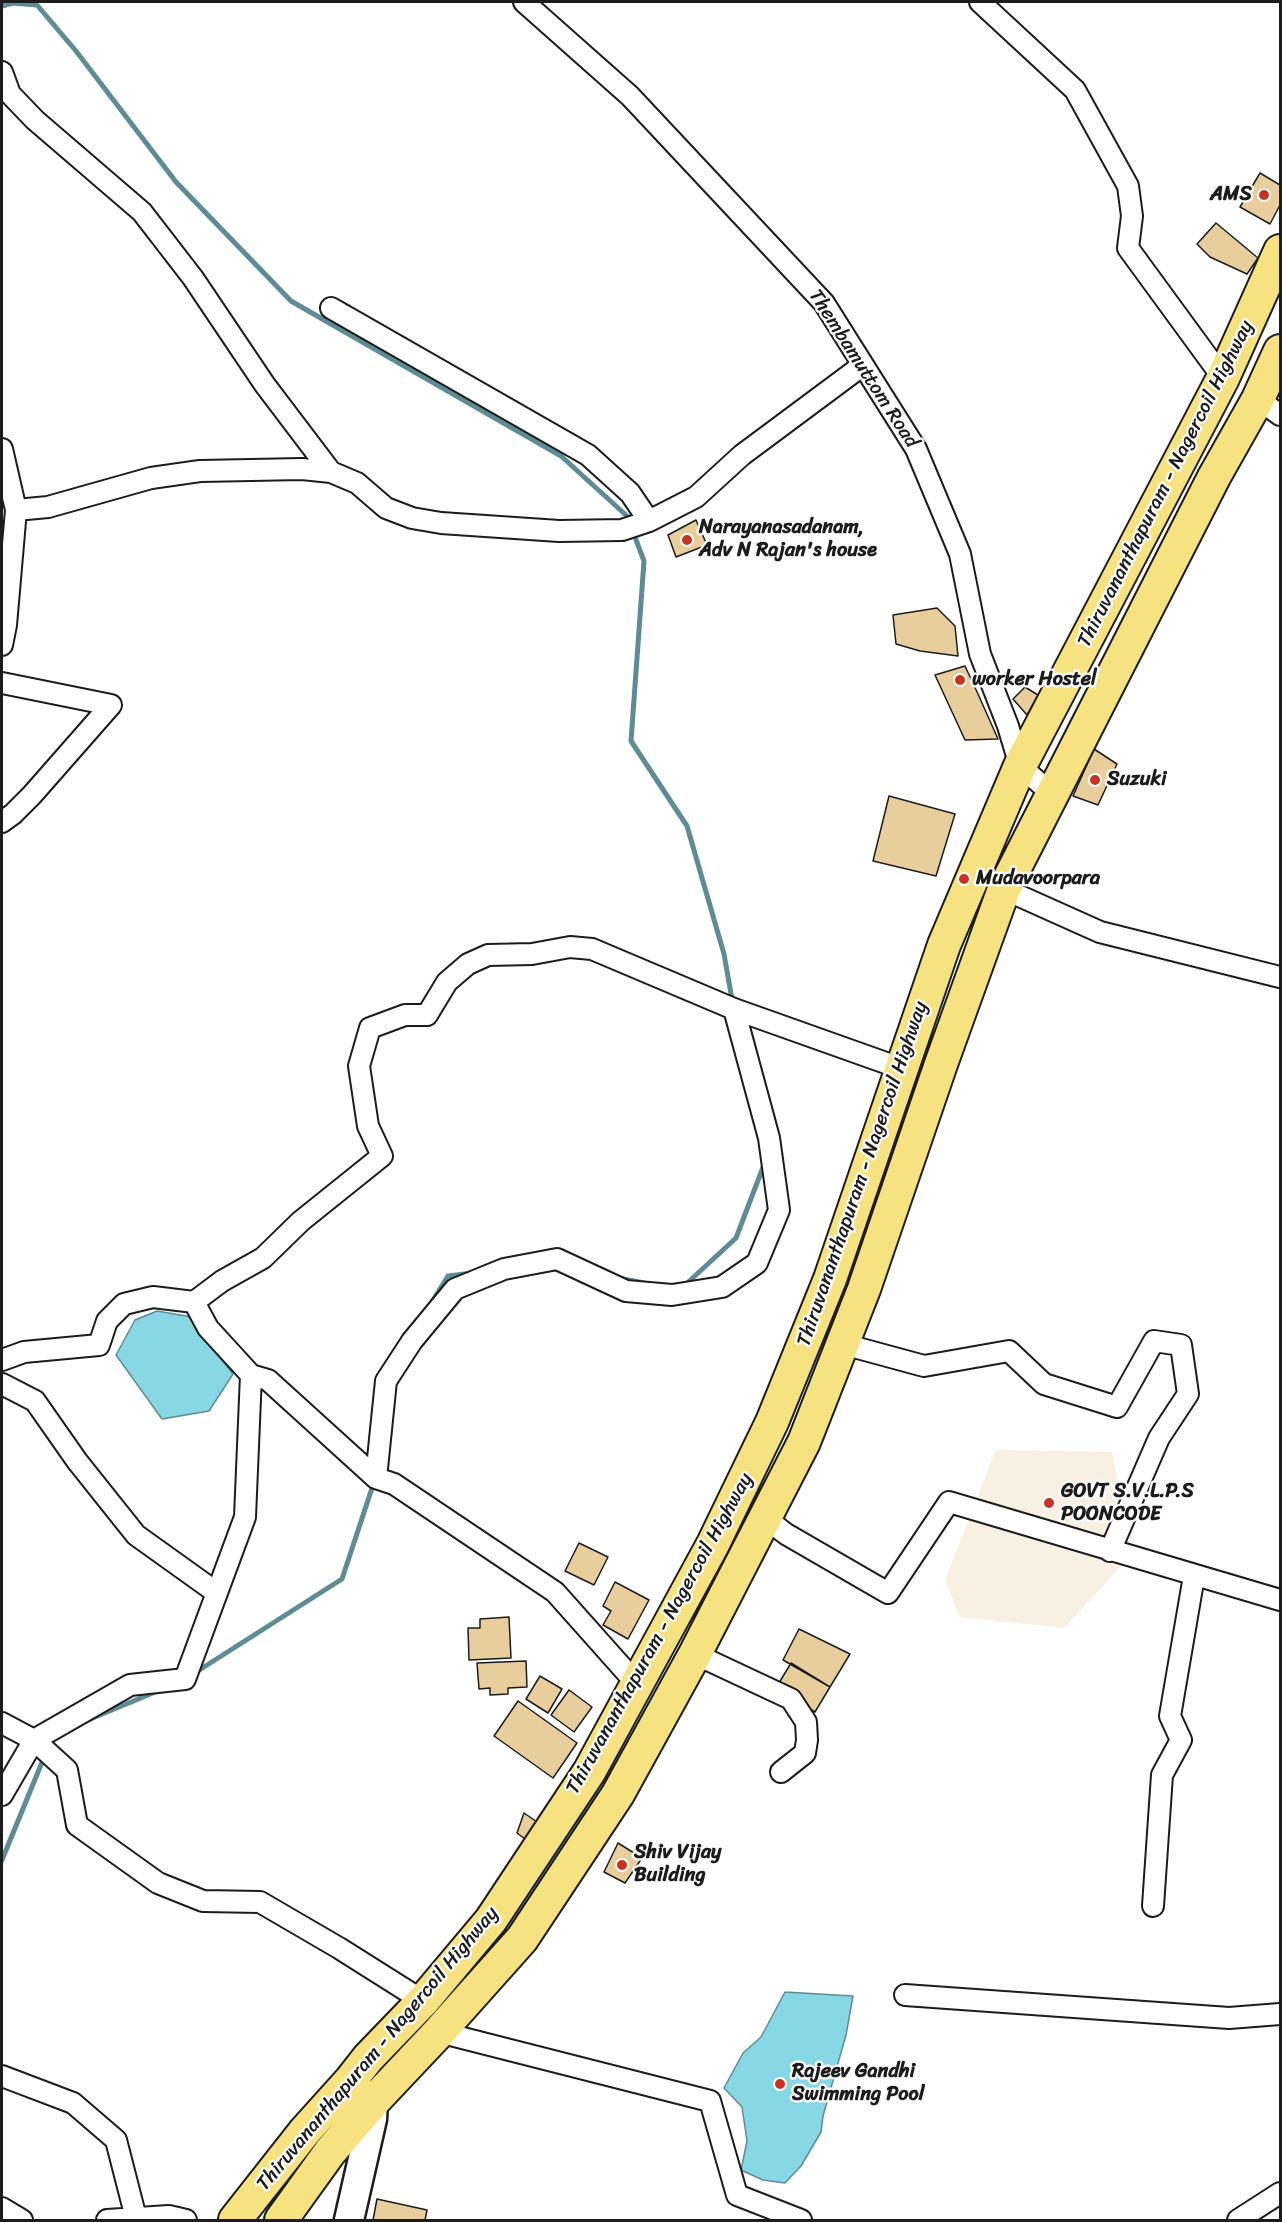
<!DOCTYPE html>
<html>
<head>
<meta charset="utf-8">
<style>
  body { margin:0 }
  #map { position:relative; width:1282px; height:2222px; overflow:hidden; background:#fff; font-family:Sriracha,sans-serif }
  canvas { display:block }
  .frame { position:absolute; inset:0; border:3px solid #1c1c1c; pointer-events:none }
</style>
</head>
<body>
<div id="map">
<canvas width="1282" height="2222"></canvas>
<div class="frame"></div>
</div>
<script>
const g = document.querySelector('canvas').getContext('2d');
g.lineJoin = 'round';
function fill(path, color) {
  g.fillStyle = color;
  g.fill(path, 'evenodd');
}
function shape(rows) {
  const path = new Path2D();
  for (const r of rows) {
    path.moveTo(r[0], r[1]);
    for (let i = 2; i < r.length; i += 2) path.lineTo(r[i], r[i + 1]);
  }
  return path;
}
function stroke(path, color, width, dash) {
  g.strokeStyle = color;
  g.lineWidth = width;
  g.lineCap = dash ? 'butt' : 'round';
  g.setLineDash(dash || []);
  g.stroke(path);
}
function drawText(font, color, halo, rows, align = 'center') {
  g.font = font + ' Sriracha,sans-serif';
  g.lineWidth = 4.5;
  g.setLineDash([]);
  g.textBaseline = 'middle';
  g.strokeStyle = halo;
  g.fillStyle = color;
  for (const [text, x, y, turn = 0] of rows) {
    g.save();
    g.translate(x, y);
    g.rotate((+turn || 0) * Math.PI / 180);
    g.textAlign = isNaN(turn) ? turn : align;
    if (halo) g.strokeText(text, 0, 0);
    g.fillText(text, 0, 0);
    g.restore();
  }
}
const built = shape([
  [996,1450,1112,1452,1132,1554,1064,1628,960,1617,945,1580]
]);
const water = shape([
  [157,1311,198,1318,213,1349,233,1374,209,1411,162,1419,116,1355,135,1320,157,1311],
  [785,1992,853,1996,846,2035,823,2116,821,2132,801,2166,785,2183,763,2180,741,2170,747,2141,742,2107,724,2088,743,2053,761,2037,785,1992]
]);
const stream = shape([
  [2,6,13,3,37,5,76,51,176,182,291,301,561,456,627,516,644,561,631,741,687,826,724,954,733,1005],
  [618,1278,644,1283],
  [684,1286,736,1238,765,1162],
  [430,1305,448,1276,473,1273],
  [193,1674,342,1579,374,1482],
  [83,1722,160,1690],
  [2,1860,45,1755]
]);
const building = shape([
  [1260,173,1280,185,1280,205,1270,224,1240,207,1260,173],
  [1216,223,1258,258,1247,274,1210,257,1197,244,1216,223],
  [696,520,707,545,676,557,668,535,696,520],
  [937,608,955,626,958,656,920,651,896,644,893,615,937,608],
  [965,666,978,694,998,739,965,740,935,675,965,666],
  [1025,687,1038,695,1027,715,1013,699,1025,687],
  [1094,749,1117,764,1098,805,1073,796,1094,749],
  [889,796,955,814,936,876,873,861,889,796],
  [579,1543,608,1557,594,1585,565,1571,579,1543],
  [615,1582,649,1600,628,1639,603,1625,611,1611,603,1606,615,1582],
  [509,1617,511,1658,469,1660,468,1628,480,1628,480,1619,509,1617],
  [799,1629,850,1654,830,1687,783,1660,799,1629],
  [526,1661,527,1687,508,1688,508,1694,490,1695,490,1688,479,1689,477,1663,526,1661],
  [791,1663,830,1687,815,1712,776,1688,791,1663],
  [540,1676,562,1689,548,1713,526,1699,540,1676],
  [569,1690,592,1707,574,1732,551,1715,569,1690],
  [518,1701,577,1743,553,1778,494,1736,518,1701],
  [524,1813,540,1824,529,1842,517,1833,524,1813],
  [618,1843,642,1858,625,1883,604,1872,618,1843],
  [377,2199,427,2210,425,2220,373,2220,377,2199]
]);
const street = shape([
  [524,2,630,96,824,303,916,449,960,554,980,654,1008,726,1020,766,1051,793],
  [980,2,1075,90,1128,186,1132,216,1128,248,1223,378],
  [2,72,10,94,35,120,142,212,193,278,265,385,331,472],
  [331,308,588,455,630,493,649,521],
  [1258,399,1280,415],
  [2,449,16,510,6,625,2,645],
  [16,510,48,507,151,478,200,471,302,469,331,472,357,483,386,508,412,518,441,523,559,531,622,530,649,521,696,497,742,455,863,365],
  [2,683,111,705,32,795,13,814,2,822],
  [1004,889,1100,932,1280,977],
  [194,1302,208,1328,251,1375,268,1380,376,1478,394,1484,555,1592,636,1683],
  [843,1344,924,1366,1009,1351,1044,1384,1117,1407,1154,1341,1181,1345,1188,1394,1159,1438,1110,1551],
  [2,1360,24,1352,99,1345,107,1321,124,1304,153,1297,194,1302,222,1281,263,1258,301,1221,382,1156,368,1126,359,1066,370,1028,405,1015,427,1015,447,982,468,964,488,955,532,954,570,947,592,949,734,1009,900,1068],
  [2,1384,35,1401,77,1461,136,1535,217,1593],
  [376,1478,386,1381,412,1341,455,1289,504,1269,557,1259,626,1291,672,1295,722,1287,757,1263,779,1210,769,1138,734,1009],
  [764,1517,786,1534,888,1593,949,1502,1280,1600],
  [695,1654,791,1699,806,1722,807,1740,805,1753,781,1772],
  [2,1723,34,1740,67,1770,77,1825,158,1883,203,1901,260,1902,339,1948,423,2001],
  [2,1795,34,1740,130,1685,185,1679,245,1517,251,1375],
  [1153,1906,1162,1775,1181,1740,1170,1716,1194,1576],
  [905,1995,1229,2018,1280,2014],
  [439,2032,710,2101,737,2195,801,2220],
  [2,2076,73,2103,116,2140,136,2218],
  [2,2208,22,2220],
  [107,2220,169,2216,186,2220],
  [1238,2220,1280,2193]
]);
const secondary = shape([
  [349,2220,372,2119,373,2102,364,2094]
]);
const primary = shape([
  [235,2220,305,2131,350,2081,368,2058,423,2001,491,1920,589,1772,713,1544,772,1422,830,1279,944,945,1020,766,1223,378,1280,251],
  [281,2220,330,2152,373,2102,439,2032,522,1939,618,1794,695,1654,804,1442,864,1289,941,1064,1004,889,1214,477,1258,399,1280,351]
]);
const markers = [
  [1264,195,6,"#c8321e"],
  [687,540,6,"#c8321e"],
  [960,680,6,"#c8321e"],
  [1095,780,6,"#c8321e"],
  [964,879,6,"#c8321e"],
  [1049,1503,6,"#c8321e"],
  [622,1865,6,"#c8321e"],
  [780,2084,6,"#c8321e"]
];
const poiNames = [
  ["AMS",1252,195,"right"],
  ["Narayanasadanam,",699,528],
  ["Adv N Rajan's house",699,551],
  ["worker Hostel",972,680],
  ["Suzuki",1107,780],
  ["Mudavoorpara",976,879],
  ["GOVT S.V.L.P.S",1061,1492],
  ["POONCODE",1061,1515],
  ["Shiv Vijay",634,1853],
  ["Building",634,1876],
  ["Rajeev Gandhi",792,2072],
  ["Swimming Pool",792,2095]
];
const streetNames = [
  ["Thembamuttom Road",863,369,57],
  ["Thiruvananthapuram - Nagercoil Highway",1166,484,-63],
  ["Thiruvananthapuram - Nagercoil Highway",863,1174,-71],
  ["Thiruvananthapuram - Nagercoil Highway",660,1634,-61],
  ["Thiruvananthapuram - Nagercoil Highway",378,2049,-50]
];
fill(built, '#f8f0e2');
fill(water, '#88d7e5');
stroke(water, '#5d8c95', 1.5);
stroke(stream, '#5d8c95', 5);
fill(building, '#e8ce9d');
stroke(building, '#1c1c1c', 1.5);
stroke(street, '#1c1c1c', 24);
stroke(secondary, '#1c1c1c', 33);
stroke(primary, '#1c1c1c', 36);
stroke(street, '#fff', 20);
stroke(secondary, '#fff', 28);
stroke(primary, '#f7e281', 32);
for (const [x, y, r, color] of markers) {
  const dot = new Path2D();
  dot.arc(x, y, r, 0, 2 * Math.PI);
  g.fillStyle = color;
  g.fill(dot);
  stroke(dot, '#fff', 2);
}
drawText('bold 20px', '#1c1c1c', '#fff', poiNames, 'left');
drawText('20px', '#1c1c1c', '#fff', streetNames);
</script>
</body>
</html>
